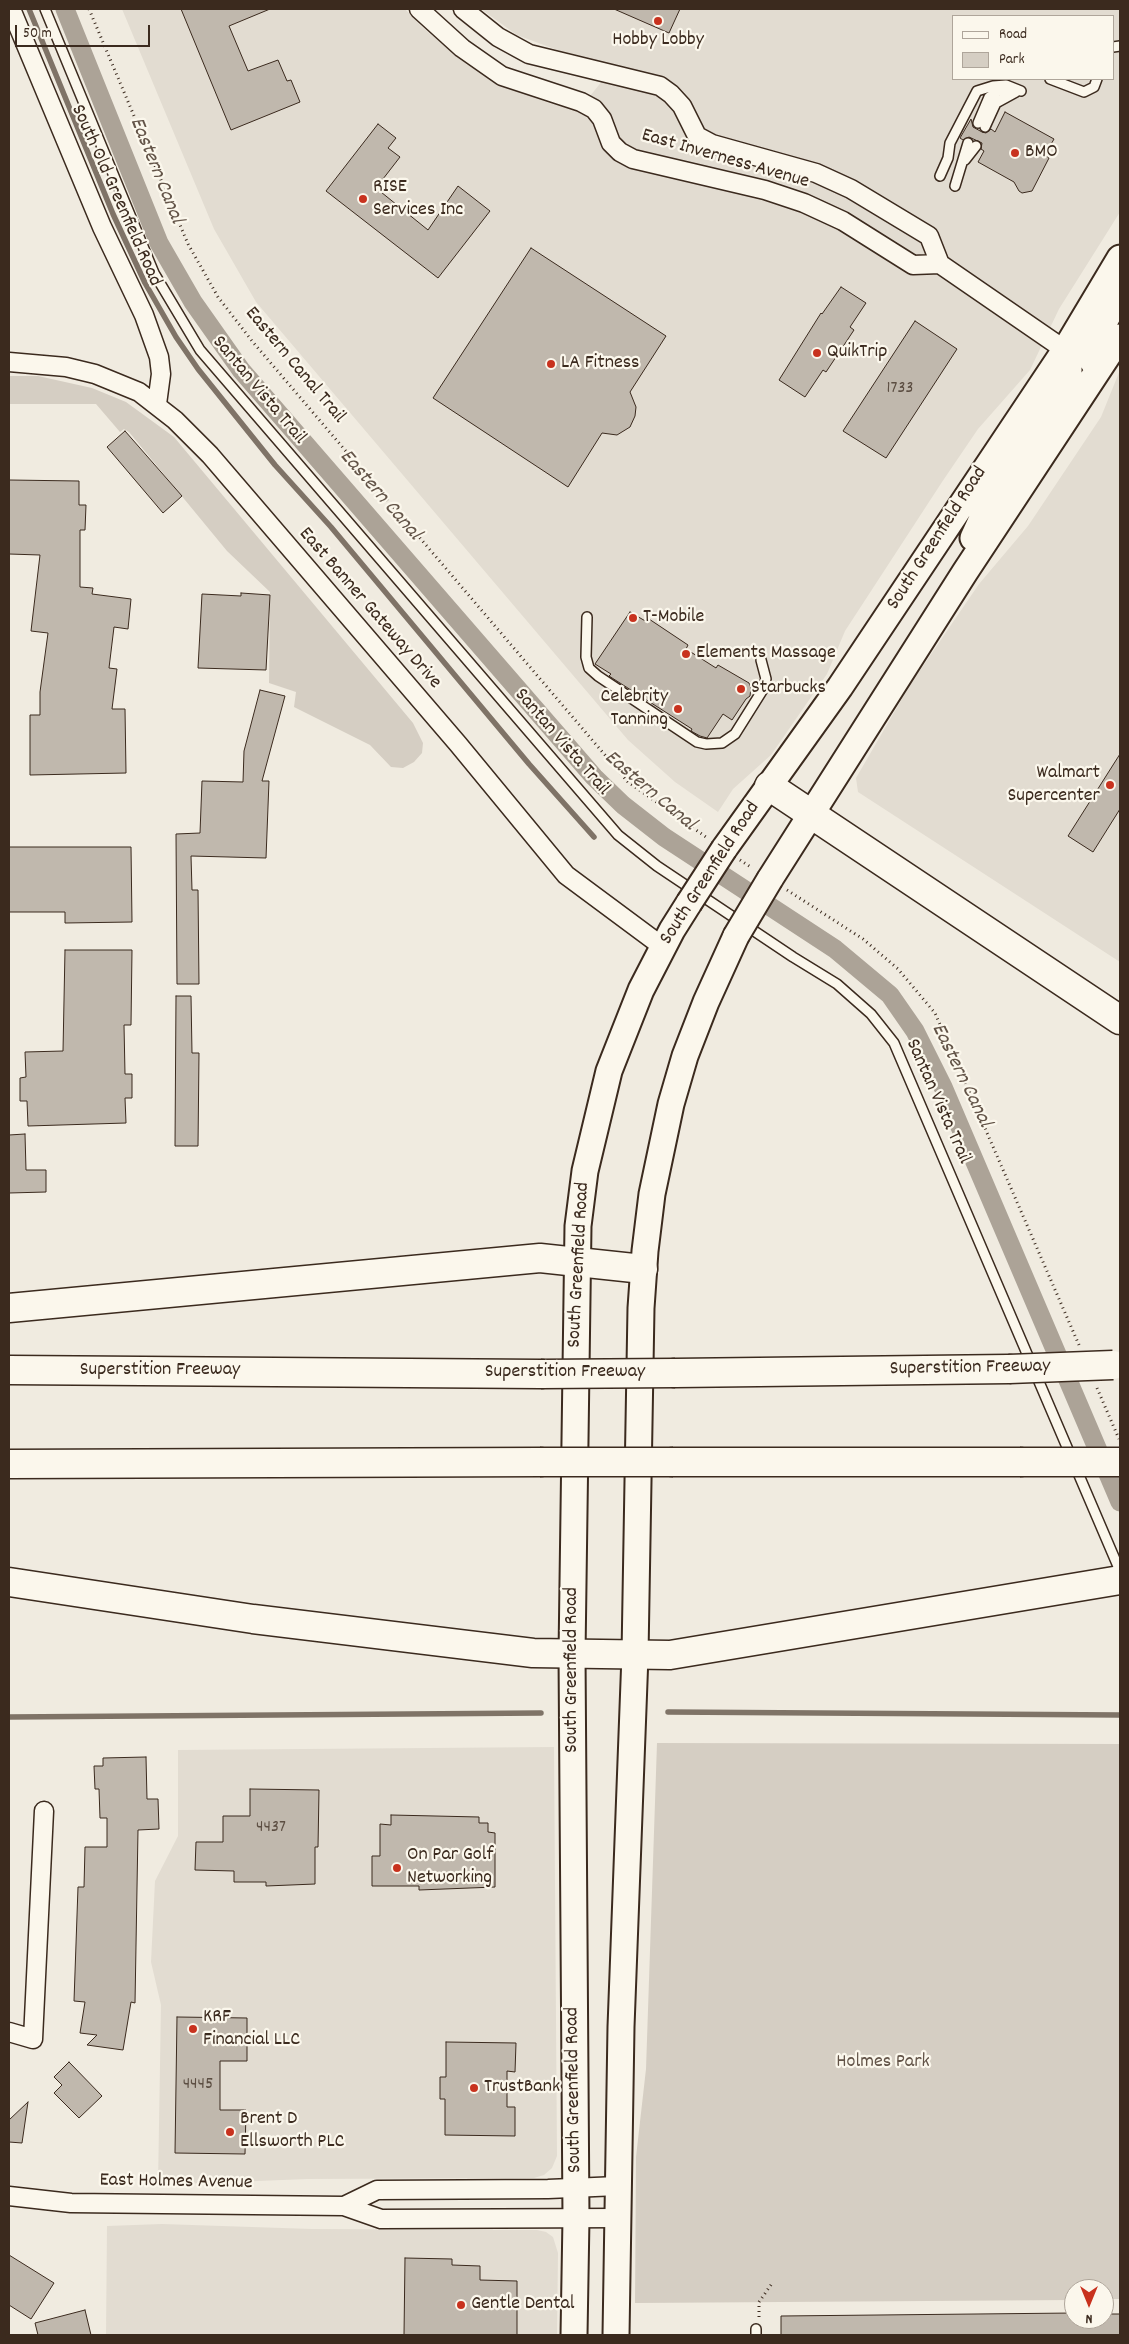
<!DOCTYPE html>
<html>
<head>
<meta charset="utf-8">
<style>
  body { margin:0 }
  #map { position:relative; width:1129px; height:2344px; overflow:hidden; background:#f0ebe0; font-family:Dekko,sans-serif }
  canvas { display:block }
  .frame { position:absolute; inset:0; border:10px solid #3b2a1e; pointer-events:none }
  .legend { position:absolute; left:952px; top:15px; width:162px; height:65px; box-sizing:border-box; background:#fbf7ec; border:1px solid #aea59a; margin:0; padding:6px 9px; list-style:none; font-size:15px; color:#3b2a1e }
  .legend li { display:flex; align-items:center; gap:10px; height:25px }
  .legend b { width:25px; border:1px solid #aea59a }
  .north { position:absolute; left:1064px; top:2279px; width:50px; height:50px; box-sizing:border-box; background:#fbf7ec; border:1px solid #aea59a; border-radius:50%; rotate:180deg; font-size:14px; font-weight:700; line-height:20px; text-align:center; color:#3b2a1e }
  .north::after { content:''; display:block; margin:auto; width:18px; height:22px; background:#c8321e; clip-path:polygon(50% 0,100% 100%,50% 72%,0 100%) }
  .scale { position:absolute; left:15px; top:25px; width:135px; height:22px; box-sizing:border-box; border:2px solid #3b2a1e; border-top:0; padding-left:6px; font-size:15px; line-height:18px; white-space:nowrap; color:#3b2a1e; -webkit-text-stroke:4px #fbf7ec; paint-order:stroke }
</style>
</head>
<body>
<div id="map">
<canvas width="1129" height="2344"></canvas>
<div class="frame"></div>
<ul class="legend">
<li><b style="height:6px;background:#fbf7ec"></b>Road</li>
<li><b style="height:14px;background:#d5cec3"></b>Park</li>
</ul>
<div class="north">N</div>
<div class="scale">50 m</div>
</div>
<script>
const g = document.querySelector('canvas').getContext('2d');
g.lineJoin = 'round';
function fill(path, color) {
  g.fillStyle = color;
  g.fill(path, 'evenodd');
}
function shape(rows) {
  const path = new Path2D();
  for (const r of rows) {
    path.moveTo(r[0], r[1]);
    for (let i = 2; i < r.length; i += 2) path.lineTo(r[i], r[i + 1]);
  }
  return path;
}
function stroke(path, color, width, dash) {
  g.strokeStyle = color;
  g.lineWidth = width;
  g.lineCap = dash ? 'butt' : 'round';
  g.setLineDash(dash || []);
  g.stroke(path);
}
function drawText(font, color, halo, rows, align = 'center') {
  g.font = font + ' Dekko,sans-serif';
  g.lineWidth = 4.5;
  g.setLineDash([]);
  g.textBaseline = 'middle';
  g.strokeStyle = halo;
  g.fillStyle = color;
  for (const [text, x, y, turn = 0] of rows) {
    g.save();
    g.translate(x, y);
    g.rotate((+turn || 0) * Math.PI / 180);
    g.textAlign = isNaN(turn) ? turn : align;
    if (halo) g.strokeText(text, 0, 0);
    g.fillText(text, 0, 0);
    g.restore();
  }
}
const built = shape([
  [122,9,405,9,422,27,461,60,496,83,549,103,578,111,615,65,560,51,517,35,481,9,1120,9,1120,212,1059,309,1030,370,978,429,942,482,845,631,827,674,771,755,733,789,718,812,675,782,628,740,256,302,214,229],
  [953,16,1113,16,1113,79,953,79],
  [1120,370,1120,962,858,792,856,778,910,685,979,584,1028,526,1101,417],
  [554,1747,557,2156,552,2168,544,2175,534,2178,307,2179,158,2185,161,2005,151,1962,155,1881,178,1836,178,1750],
  [162,2224,312,2229,537,2230,546,2232,553,2237,558,2253,557,2335,106,2335,107,2226]
]);
const green = shape([
  [9,376,38,376,92,388,126,402,174,437,413,723,423,743,422,753,414,762,403,768,391,767,370,745,294,707,296,692,269,683,270,592,227,551,129,432,124,429,120,432,96,404,9,404],
  [657,1743,1120,1744,1120,2299,1104,2299,1104,2289,1074,2289,1074,2300,635,2303,636,2157,646,2069]
]);
const stream = shape([
  [29,9,113,214,145,283,176,337,198,369,275,465,331,527,529,764,594,837],
  [668,1712,1120,1715],
  [9,1717,541,1713]
]);
const canal = shape([
  [65,9,159,243,193,302,241,370,594,777,623,805,664,837,835,949,890,995,915,1031,943,1087,1120,1502]
]);
const building = shape([
  [181,9,270,9,229,26,248,71,278,60,287,81,291,80,300,102,231,130,181,9],
  [614,9,680,9,669,33,614,9],
  [1005,112,1054,139,1045,155,1049,158,1032,191,1022,193,1019,191,1014,182,978,162,984,151,981,149,982,143,969,137,963,140,960,138,971,119,973,127,982,132,986,133,991,129,995,132,1005,112],
  [378,124,396,138,388,148,400,157,376,188,428,230,458,186,490,211,438,278,326,191,378,124],
  [531,248,666,336,630,392,636,407,635,416,630,427,617,435,602,433,568,487,433,398,531,248],
  [841,287,866,303,850,327,854,330,826,372,823,370,805,397,779,380,821,313,822,314,841,287],
  [915,321,957,349,886,458,843,431,915,321],
  [125,431,182,496,163,513,107,447,125,431],
  [9,480,79,481,79,505,86,505,85,530,80,530,80,587,93,588,92,594,131,599,128,629,114,627,109,668,117,669,112,709,125,709,126,773,30,775,30,715,40,715,40,692,48,633,31,631,40,555,9,554,9,480],
  [241,593,270,595,266,670,198,668,202,594,241,596,241,593],
  [630,612,647,622,649,619,688,645,686,649,716,668,718,665,749,683,751,688,750,696,746,699,732,720,723,714,707,738,700,736,691,731,692,729,609,676,611,674,595,664,630,612],
  [260,690,285,696,262,781,269,781,266,858,191,856,192,890,198,890,199,984,177,984,176,834,200,833,202,781,243,782,244,751,260,690],
  [1120,754,1120,809,1093,852,1068,836,1120,754],
  [9,847,131,847,132,922,65,923,65,912,9,912,9,847],
  [65,950,132,950,131,1025,124,1025,125,1074,132,1074,132,1098,125,1098,126,1123,28,1126,27,1101,20,1101,20,1078,26,1077,25,1052,63,1051,65,950],
  [176,996,191,996,192,1053,199,1053,198,1146,175,1146,176,996],
  [25,1134,26,1170,46,1170,46,1192,9,1193,9,1135,25,1134],
  [146,1757,147,1799,158,1799,159,1829,138,1830,135,2003,131,2002,123,2050,87,2045,97,2035,80,2033,85,2002,74,2001,78,1887,84,1887,85,1847,107,1847,107,1818,100,1818,99,1789,95,1789,94,1766,103,1766,103,1758,146,1757],
  [250,1789,319,1790,318,1847,315,1847,315,1884,266,1886,266,1882,234,1882,234,1871,195,1870,196,1842,223,1842,223,1816,250,1816,250,1789],
  [391,1815,479,1817,479,1823,488,1823,488,1832,495,1833,495,1887,419,1890,419,1886,372,1886,372,1856,380,1856,380,1824,391,1825,391,1815],
  [177,2017,247,2018,247,2061,220,2061,220,2110,246,2110,245,2154,175,2153,177,2017],
  [446,2042,516,2043,515,2072,507,2071,507,2107,515,2107,515,2136,445,2135,445,2099,440,2099,440,2077,446,2077,446,2042],
  [69,2062,102,2096,79,2118,54,2093,62,2085,54,2077,69,2062],
  [28,2102,22,2143,9,2142,9,2120,28,2102],
  [9,2255,54,2283,31,2319,9,2305,9,2255],
  [405,2258,452,2259,452,2265,480,2266,480,2280,517,2281,517,2335,404,2335,405,2258],
  [85,2310,91,2335,38,2335,35,2323,85,2310],
  [1074,2313,1074,2319,1104,2319,1104,2314,1120,2314,1120,2335,781,2335,781,2316,1074,2313]
]);
const path = shape([
  [89,9,188,244,218,297,252,341,628,782,706,837],
  [740,860,752,868],
  [787,890,863,939,898,969,935,1013,1079,1345],
  [1097,1388,1119,1439],
  [759,2317,759,2302,773,2282]
]);
const service = shape([
  [45,9,154,273,200,350,618,835,657,866,793,957,837,984,871,1014,894,1043,1120,1571],
  [1113,47,1120,46],
  [1050,79,1084,92,1094,87,1097,79],
  [978,123,989,97,999,91,1008,91],
  [985,127,996,103,1016,92],
  [965,160,976,146],
  [940,176,948,158,950,143,977,91,993,86,1006,85,1021,91],
  [955,186,968,143],
  [587,617,586,657,589,668,598,676,697,742,706,744,722,743,735,734,762,691,766,679,761,660],
  [756,2335,756,2329]
]);
const minor = shape([
  [11,9,102,227,144,315,159,357,161,374,157,404],
  [419,9,462,48,502,76,581,102,594,109,602,119,611,143,620,152,633,159,765,190,804,203,843,221,913,265,940,264],
  [463,9,498,37,529,54,660,86,671,94,682,106,697,136,712,144,816,173,851,189,929,236,940,264,1065,350],
  [9,362,66,367,95,374,139,392,175,420,210,455,458,744,566,875,663,947],
  [9,2032,33,2039,44,1811],
  [9,2196,71,2203,344,2206,381,2219,618,2218],
  [344,2206,377,2190,548,2189,618,2186]
]);
const secondary = shape([
  [1098,370,1089,356,1090,348,1120,294],
  [973,538,990,501,1066,386,1069,376,1069,368,1065,350],
  [724,849,840,687,1065,350,1120,258],
  [770,879,965,572,1120,337],
  [574,2335,576,2218,572,1654,578,1226,585,1171,609,1071,641,990,672,930,689,903],
  [616,2335,621,2027,635,1655,641,1308,645,1251,652,1194,671,1104,685,1056,706,1002,736,936]
]);
const motorway = shape([
  [769,786,1120,1020],
  [9,1308,540,1258,643,1269],
  [9,1370,541,1374],
  [675,1373,1009,1369],
  [673,1462,1020,1462],
  [9,1464,540,1462],
  [9,1582,253,1619,533,1653,670,1655,1120,1580]
]);
const secondaryBridge = shape([
  [689,903,724,849],
  [736,936,770,879]
]);
const motorwayBridge = shape([
  [1009,1369,1113,1365],
  [541,1374,675,1373],
  [540,1462,673,1462],
  [1020,1462,1120,1462]
]);
const markers = [
  [658,21,5,"#c8321e"],
  [1015,153,5,"#c8321e"],
  [363,199,5,"#c8321e"],
  [817,353,5,"#c8321e"],
  [551,364,5,"#c8321e"],
  [633,618,5,"#c8321e"],
  [686,654,5,"#c8321e"],
  [741,689,5,"#c8321e"],
  [678,709,5,"#c8321e"],
  [1110,785,5,"#c8321e"],
  [397,1868,5,"#c8321e"],
  [193,2029,5,"#c8321e"],
  [474,2088,5,"#c8321e"],
  [230,2132,5,"#c8321e"],
  [461,2305,5,"#c8321e"]
];
const numberNames = [
  ["1733",900,390],
  ["4437",271,1829],
  ["4445",198,2086]
];
const poiNames = [
  ["Hobby Lobby",658,41,"center"],
  ["BMO",1025,153],
  ["RISE",373,188],
  ["Services Inc",373,211],
  ["QuikTrip",827,353],
  ["LA Fitness",561,364],
  ["T-Mobile",643,618],
  ["Elements Massage",696,654],
  ["Starbucks",751,689],
  ["Celebrity",668,698,"right"],
  ["Tanning",668,721,"right"],
  ["Walmart",1100,774,"right"],
  ["Supercenter",1100,797,"right"],
  ["On Par Golf",407,1856],
  ["Networking",407,1879],
  ["KRF",203,2018],
  ["Financial LLC",203,2041],
  ["TrustBank",484,2088],
  ["Brent D",240,2120],
  ["Ellsworth PLC",240,2143],
  ["Gentle Dental",471,2305]
];
const streetNames = [
  ["East Inverness Avenue",725,160,16],
  ["South Old Greenfield Road",115,196,66],
  ["Eastern Canal Trail",294,366,50],
  ["Santan Vista Trail",258,391,50],
  ["South Greenfield Road",938,539,-57],
  ["East Banner Gateway Drive",369,609,49],
  ["Santan Vista Trail",561,743,49],
  ["South Greenfield Road",711,874,-57],
  ["Santan Vista Trail",937,1102,66],
  ["South Greenfield Road",580,1265,-87],
  ["Superstition Freeway",970,1369,-1],
  ["Superstition Freeway",160,1371],
  ["Superstition Freeway",565,1373],
  ["South Greenfield Road",573,1670,-90],
  ["South Greenfield Road",575,2090,-91],
  ["East Holmes Avenue",176,2183,1]
];
const parkNames = [
  ["Holmes Park",883,2063]
];
const waterNames = [
  ["Eastern Canal",155,171,68],
  ["Eastern Canal",379,496,49],
  ["Eastern Canal",649,792,40],
  ["Eastern Canal",960,1076,64]
];
fill(built, '#e2dcd1');
fill(green, '#d5cec3');
stroke(stream, '#7f7367', 5.5);
stroke(canal, '#aca397', 19);
fill(building, '#c0b8ad');
stroke(building, '#3b2a1e', 1);
stroke(service, '#3b2a1e', 12);
stroke(minor, '#3b2a1e', 21);
stroke(secondary, '#3b2a1e', 29);
stroke(motorway, '#3b2a1e', 31);
stroke(path, '#3b2a1e', 3, [1, 4]);
stroke(service, '#fbf7ec', 9);
stroke(minor, '#fbf7ec', 18);
stroke(secondary, '#fbf7ec', 25);
stroke(motorway, '#fbf7ec', 28);
stroke(secondaryBridge, '#3b2a1e', 29, []);
stroke(motorwayBridge, '#3b2a1e', 31, []);
stroke(secondaryBridge, '#fbf7ec', 25);
stroke(motorwayBridge, '#fbf7ec', 28);
for (const [x, y, r, color] of markers) {
  const dot = new Path2D();
  dot.arc(x, y, r, 0, 2 * Math.PI);
  g.fillStyle = color;
  g.fill(dot);
  stroke(dot, '#fbf7ec', 2);
}
drawText('18px', '#5c4e42', null, numberNames);
drawText('20px', '#3b2a1e', '#fbf7ec', poiNames, 'left');
drawText('20px', '#3b2a1e', '#fbf7ec', streetNames);
drawText('20px', '#625347', '#fbf7ec', parkNames);
drawText('italic 21px', '#635448', '#fbf7ec', waterNames);
</script>
</body>
</html>
